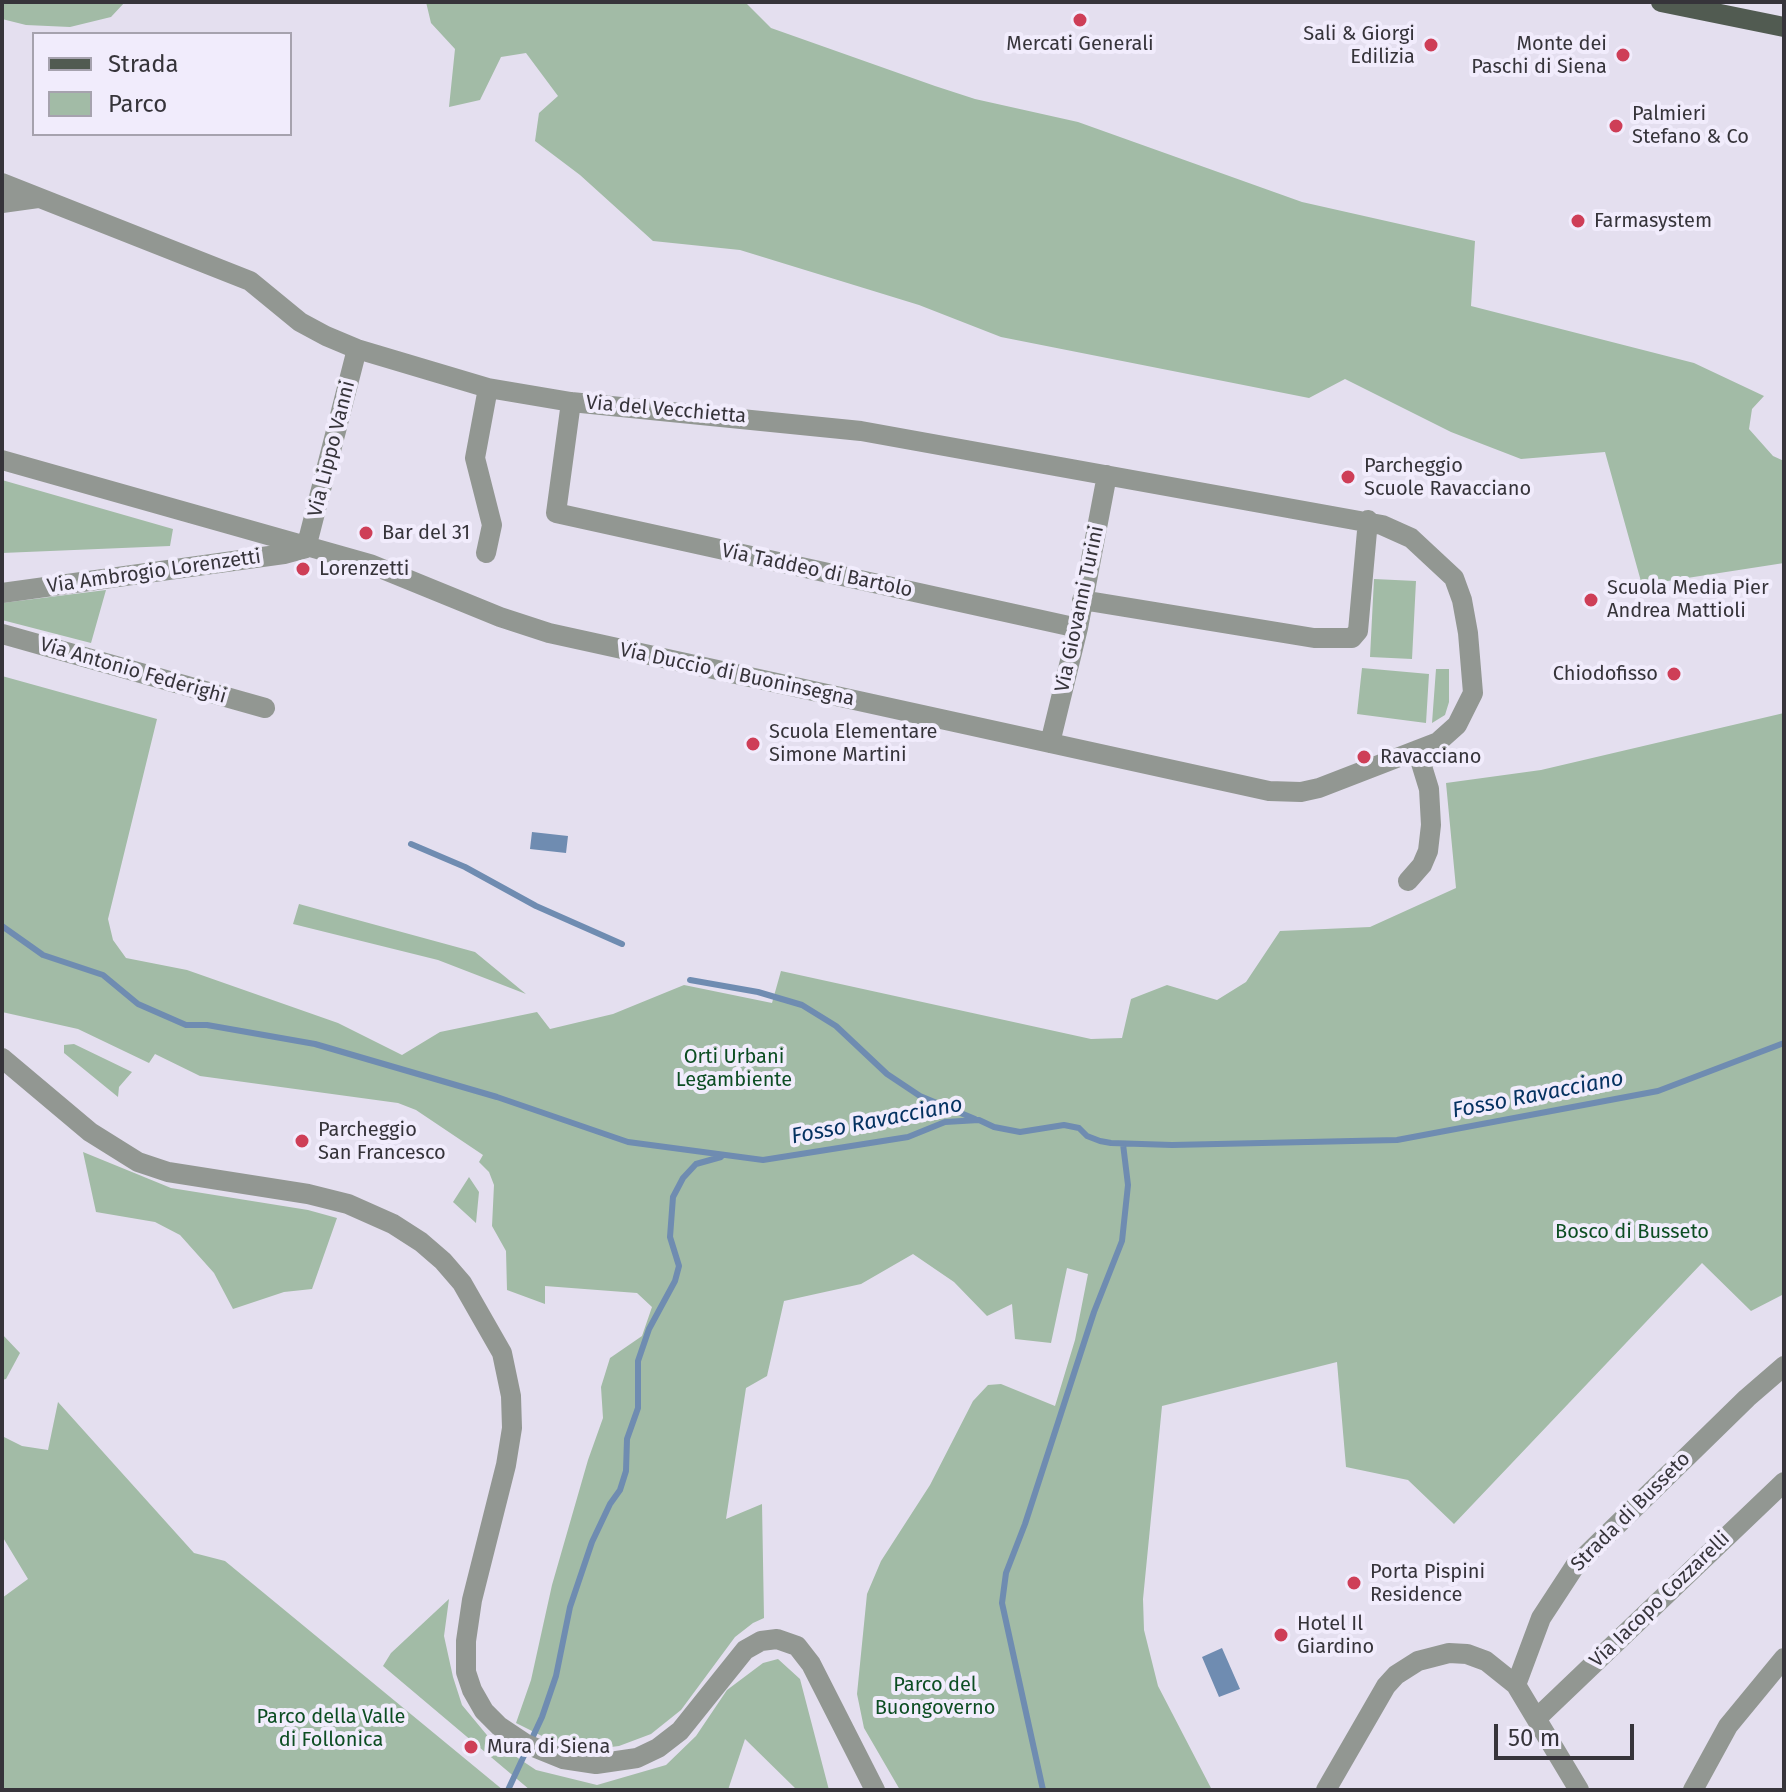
<!DOCTYPE html>
<html>
<head>
<meta charset="utf-8">
<style>
  body { margin:0 }
  #map { position:relative; width:1786px; height:1792px; overflow:hidden; background:#e4dfef; font-family:"Fira Sans",sans-serif }
  canvas { display:block }
  .frame { position:absolute; inset:0; border:4px solid #36343a; pointer-events:none }
  .legend { position:absolute; left:32px; top:32px; width:260px; height:104px; box-sizing:border-box; background:#f1ecfc; border:2px solid #a6a2ae; margin:0; padding:10px 14px; list-style:none; font-size:24px; color:#36343a }
  .legend li { display:flex; align-items:center; gap:16px; height:40px }
  .legend b { width:40px; border:2px solid #a6a2ae }
  .scale { position:absolute; left:1494px; top:1724px; width:140px; height:36px; box-sizing:border-box; border:4px solid #36343a; border-top:0; padding-left:10px; font-size:24px; line-height:28px; white-space:nowrap; color:#36343a; -webkit-text-stroke:6px #f1ecfc; paint-order:stroke }
</style>
</head>
<body>
<div id="map">
<canvas width="1786" height="1792"></canvas>
<div class="frame"></div>
<ul class="legend">
<li><b style="height:10px;background:#515b51"></b>Strada</li>
<li><b style="height:22px;background:#a2bba6"></b>Parco</li>
</ul>
<div class="scale">50 m</div>
</div>
<script>
const g = document.querySelector('canvas').getContext('2d');
g.lineJoin = 'round';
function fill(path, color) {
  g.fillStyle = color;
  g.fill(path, 'evenodd');
}
function shape(rows) {
  const path = new Path2D();
  for (const r of rows) {
    path.moveTo(r[0], r[1]);
    for (let i = 2; i < r.length; i += 2) path.lineTo(r[i], r[i + 1]);
  }
  return path;
}
function stroke(path, color, width, dash) {
  g.strokeStyle = color;
  g.lineWidth = width;
  g.lineCap = dash ? 'butt' : 'round';
  g.setLineDash(dash || []);
  g.stroke(path);
}
function drawText(font, color, halo, rows, align = 'center') {
  g.font = font + ' "Fira Sans",sans-serif';
  g.lineWidth = 8;
  g.setLineDash([]);
  g.textBaseline = 'middle';
  g.strokeStyle = halo;
  g.fillStyle = color;
  for (const [text, x, y, turn = 0] of rows) {
    g.save();
    g.translate(x, y);
    g.rotate((+turn || 0) * Math.PI / 180);
    g.textAlign = isNaN(turn) ? turn : align;
    if (halo) g.strokeText(text, 0, 0);
    g.fillText(text, 0, 0);
    g.restore();
  }
}
const green = shape([
  [2,2,125,2,111,17,70,27,26,25,2,19],
  [426,2,745,2,771,28,935,86,975,99,1078,122,1302,202,1475,241,1471,306,1694,363,1764,396,1752,409,1749,429,1773,456,1784,461,1784,563,1642,585,1605,452,1521,459,1451,432,1345,379,1309,398,1001,337,919,305,740,250,653,241,580,175,535,141,539,113,558,96,526,53,501,57,480,100,449,107,455,49,431,23],
  [2,480,173,529,170,546,2,553],
  [1374,579,1416,581,1412,659,1370,657],
  [106,590,91,643,2,620,2,603],
  [1362,668,1429,674,1426,723,1357,714],
  [1436,669,1449,669,1449,702,1445,715,1432,723],
  [2,676,157,719,108,919,113,940,126,958,187,970,338,1023,402,1055,440,1032,537,1012,550,1029,613,1014,684,985,772,1003,781,971,1091,1039,1122,1038,1131,999,1167,985,1217,1000,1246,982,1280,931,1370,927,1456,888,1446,783,1541,770,1784,713,1784,1294,1751,1311,1702,1263,1454,1524,1408,1480,1346,1467,1337,1362,1162,1406,1143,1599,1144,1630,1158,1686,1212,1790,900,1790,864,1728,857,1694,867,1594,881,1561,930,1485,973,1401,988,1385,1001,1384,1055,1406,1075,1340,1088,1274,1067,1268,1051,1343,1015,1339,1012,1304,987,1316,954,1282,913,1254,861,1284,784,1301,767,1376,746,1388,726,1519,762,1504,764,1618,753,1623,735,1637,681,1710,651,1734,619,1746,603,1748,556,1743,516,1723,531,1680,552,1585,588,1460,603,1418,601,1387,610,1358,642,1336,652,1307,637,1293,545,1286,545,1304,507,1290,506,1251,492,1226,494,1185,489,1172,479,1162,483,1155,416,1110,398,1103,200,1076,155,1054,149,1063,78,1029,2,1012],
  [299,904,475,952,526,994,438,960,293,924],
  [74,1044,132,1072,119,1087,118,1097,64,1053,64,1045],
  [83,1152,171,1188,308,1210,337,1218,312,1289,284,1292,233,1309,214,1273,180,1235,155,1222,96,1212],
  [469,1177,479,1192,476,1223,453,1202],
  [2,1334,20,1353,6,1379,2,1380],
  [58,1402,194,1553,225,1561,503,1790,2,1790,2,1598,28,1579,2,1536,2,1436,22,1446,48,1450],
  [449,1599,444,1636,453,1677,462,1705,491,1740,536,1770,597,1785,666,1765,696,1736,727,1690,763,1663,778,1659,800,1679,829,1790,797,1790,745,1739,728,1790,530,1790,383,1666,391,1653]
]);
const water = shape([
  [532,832,568,836,566,853,530,849],
  [1222,1648,1240,1689,1219,1697,1202,1657]
]);
const stream = shape([
  [411,844,465,867,536,906,622,944],
  [2,926,43,955,103,975,138,1004,186,1025,207,1025,315,1044,497,1097,628,1142,763,1160,908,1137,945,1122,979,1120,994,1127,1020,1132,1064,1125,1079,1128,1087,1136,1100,1141,1111,1143,1172,1145,1397,1140,1658,1091,1784,1043],
  [690,980,758,992,802,1005,836,1026,887,1074,920,1096,975,1119],
  [508,1790,542,1717,556,1676,570,1607,592,1542,610,1504,620,1490,626,1471,627,1439,638,1408,638,1361,649,1329,675,1281,679,1266,670,1237,673,1197,683,1178,696,1164,721,1157],
  [1043,1790,1002,1603,1006,1573,1025,1524,1094,1312,1122,1241,1128,1185,1123,1144]
]);
const minor = shape([
  [2,183,250,281,300,322,326,336,357,349,488,388,571,402,861,431,1382,525,1411,538,1454,578,1462,600,1468,633,1473,693,1457,725,1438,742,1319,788,1301,792,1269,791,549,633,500,617,370,564,2,460],
  [2,203,38,198],
  [571,402,556,513,1078,628],
  [306,548,357,349],
  [486,553,492,525,475,458,488,388],
  [2,593,284,554,306,548],
  [1082,600,1314,638,1352,638,1358,631,1368,520],
  [2,634,265,708],
  [1050,743,1078,628,1107,475],
  [1408,881,1422,865,1428,851,1431,825,1429,789,1417,750],
  [2,1058,90,1132,138,1162,168,1172,308,1194,348,1204,393,1224,421,1242,443,1261,462,1283,502,1353,511,1396,512,1428,506,1465,472,1600,466,1641,466,1672,472,1690,484,1711,499,1726,526,1744,563,1759,596,1764,637,1758,658,1748,680,1731,745,1650,761,1641,777,1639,797,1646,811,1664,875,1790],
  [1516,1685,1541,1618,1575,1566,1747,1398,1784,1366],
  [1537,1718,1784,1482],
  [1326,1790,1386,1686,1396,1675,1418,1661,1449,1653,1467,1654,1486,1661,1516,1685,1579,1790],
  [1693,1790,1728,1726,1784,1658]
]);
const major = shape([
  [1661,2,1784,27]
]);
const markers = [
  [1080,20,8,"#ce3e57"],
  [1431,45,8,"#ce3e57"],
  [1623,55,8,"#ce3e57"],
  [1616,126,8,"#ce3e57"],
  [1578,221,8,"#ce3e57"],
  [1348,477,8,"#ce3e57"],
  [366,533,8,"#ce3e57"],
  [303,569,8,"#ce3e57"],
  [1591,600,8,"#ce3e57"],
  [1674,674,8,"#ce3e57"],
  [753,744,8,"#ce3e57"],
  [1364,757,8,"#ce3e57"],
  [302,1141,8,"#ce3e57"],
  [1354,1583,8,"#ce3e57"],
  [1281,1635,8,"#ce3e57"],
  [471,1747,8,"#ce3e57"]
];
const poiNames = [
  ["Sali & Giorgi",1415,34,"right"],
  ["Edilizia",1415,57,"right"],
  ["Mercati Generali",1080,44,"center"],
  ["Monte dei",1607,44,"right"],
  ["Paschi di Siena",1607,67,"right"],
  ["Palmieri",1632,114],
  ["Stefano & Co",1632,137],
  ["Farmasystem",1594,221],
  ["Parcheggio",1364,466],
  ["Scuole Ravacciano",1364,489],
  ["Bar del 31",382,533],
  ["Lorenzetti",319,569],
  ["Scuola Media Pier",1607,588],
  ["Andrea Mattioli",1607,611],
  ["Chiodofisso",1658,674,"right"],
  ["Scuola Elementare",769,732],
  ["Simone Martini",769,755],
  ["Ravacciano",1380,757],
  ["Parcheggio",318,1130],
  ["San Francesco",318,1153],
  ["Porta Pispini",1370,1572],
  ["Residence",1370,1595],
  ["Hotel Il",1297,1624],
  ["Giardino",1297,1647],
  ["Mura di Siena",487,1747]
];
const streetNames = [
  ["Via del Vecchietta",666,410,5],
  ["Via Lippo Vanni",332,449,-76],
  ["Via Taddeo di Bartolo",817,571,12],
  ["Via Ambrogio Lorenzetti",154,572,-8],
  ["Via Giovanni Turini",1080,609,-78],
  ["Via Antonio Federighi",133,671,16],
  ["Via Duccio di Buoninsegna",737,675,12],
  ["Strada di Busseto",1631,1512,-45],
  ["Via Iacopo Cozzarelli",1660,1600,-44]
];
const parkNames = [
  ["Orti Urbani",734,1057],
  ["Legambiente",734,1080],
  ["Bosco di Busseto",1632,1232],
  ["Parco del",935,1685],
  ["Buongoverno",935,1708],
  ["Parco della Valle",331,1717],
  ["di Follonica",331,1740]
];
const waterNames = [
  ["Fosso Ravacciano",1538,1095,-11],
  ["Fosso Ravacciano",877,1121,-11]
];
fill(green, '#a2bba6');
fill(water, '#6f8cb1');
stroke(stream, '#6f8cb1', 6);
stroke(minor, '#929792', 20);
stroke(major, '#515b51', 20);
for (const [x, y, r, color] of markers) {
  const dot = new Path2D();
  dot.arc(x, y, r, 0, 2 * Math.PI);
  g.fillStyle = color;
  g.fill(dot);
  stroke(dot, '#f1ecfc', 3);
}
drawText('20px', '#36343a', '#f1ecfc', poiNames, 'left');
drawText('20px', '#36343a', '#f1ecfc', streetNames);
drawText('20px', '#0d4e23', '#f1ecfc', parkNames);
drawText('italic 22px', '#053261', '#f1ecfc', waterNames);
</script>
</body>
</html>
